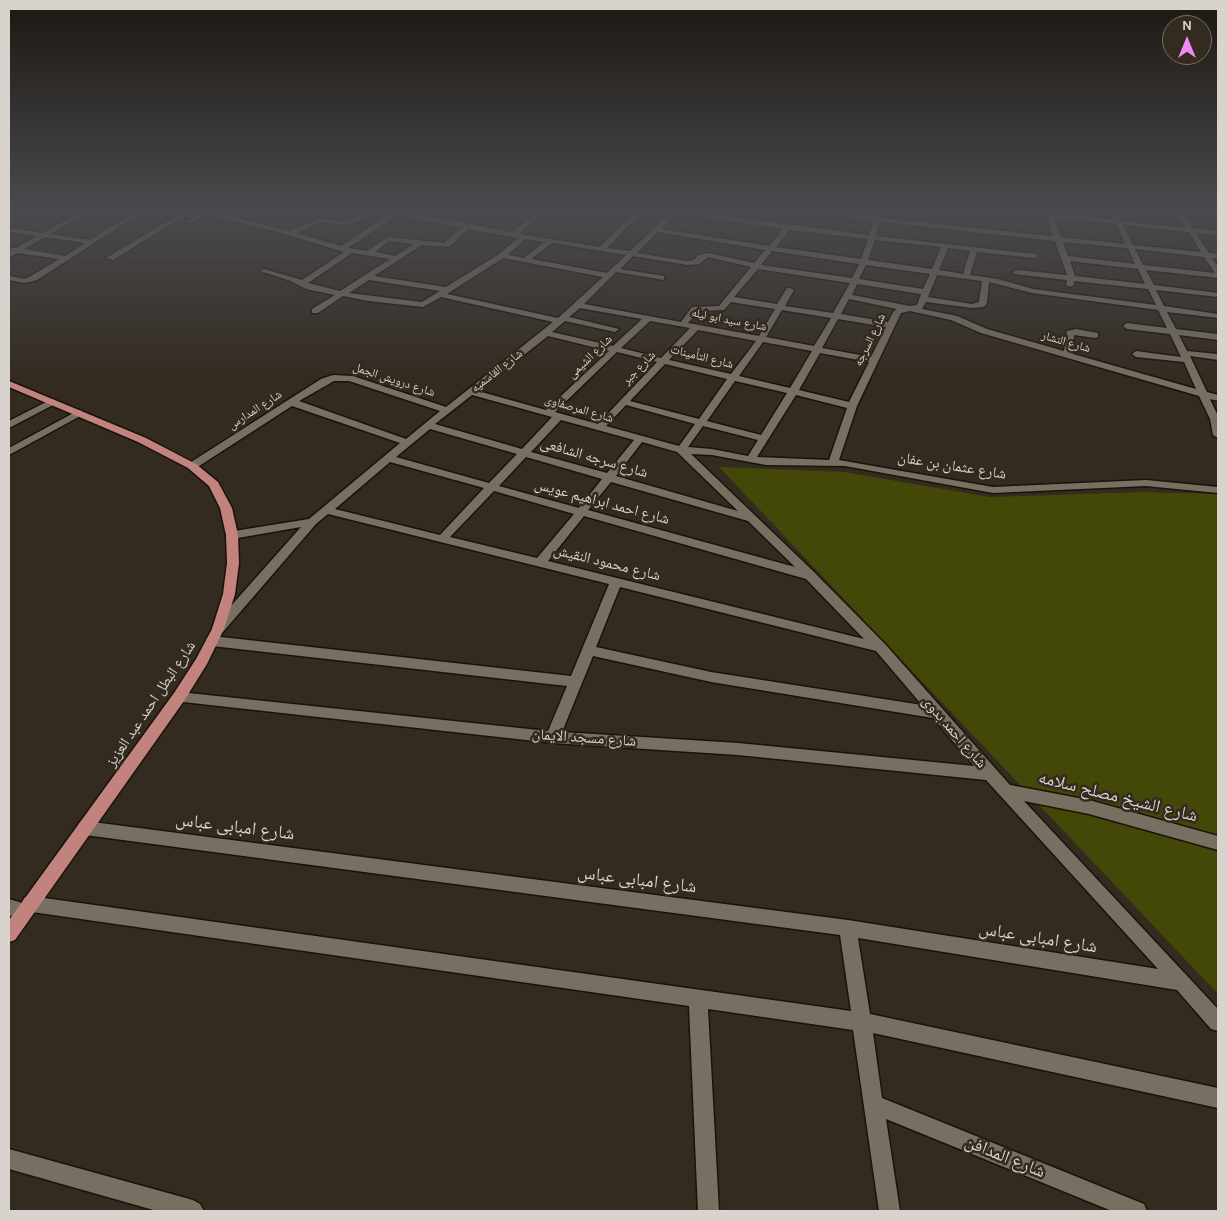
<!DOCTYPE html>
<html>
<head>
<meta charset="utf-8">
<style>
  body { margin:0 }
  #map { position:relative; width:1227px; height:1220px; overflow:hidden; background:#332b20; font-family:Karla,sans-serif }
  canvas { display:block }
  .frame { position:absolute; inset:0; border:10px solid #d8d3cc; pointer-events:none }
  .north { position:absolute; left:1162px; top:15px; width:50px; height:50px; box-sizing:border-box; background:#332b20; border:1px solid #756e65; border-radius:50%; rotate:0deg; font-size:14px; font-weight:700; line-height:20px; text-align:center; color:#d8d3cc }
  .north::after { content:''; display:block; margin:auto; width:18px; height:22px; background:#f28af3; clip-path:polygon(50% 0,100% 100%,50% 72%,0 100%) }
</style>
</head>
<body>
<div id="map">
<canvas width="1227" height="1220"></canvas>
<div class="frame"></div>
<div class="north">N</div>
</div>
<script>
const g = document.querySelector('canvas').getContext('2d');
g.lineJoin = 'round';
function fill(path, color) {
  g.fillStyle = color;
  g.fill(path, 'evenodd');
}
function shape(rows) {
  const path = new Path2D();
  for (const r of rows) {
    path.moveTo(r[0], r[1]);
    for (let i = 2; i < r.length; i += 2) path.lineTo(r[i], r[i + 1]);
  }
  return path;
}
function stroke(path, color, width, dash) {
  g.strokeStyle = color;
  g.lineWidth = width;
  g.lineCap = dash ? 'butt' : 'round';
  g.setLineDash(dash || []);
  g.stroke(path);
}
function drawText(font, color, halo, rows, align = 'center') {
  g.font = font + ' Karla,"Noto Naskh Arabic",sans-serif';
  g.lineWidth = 5;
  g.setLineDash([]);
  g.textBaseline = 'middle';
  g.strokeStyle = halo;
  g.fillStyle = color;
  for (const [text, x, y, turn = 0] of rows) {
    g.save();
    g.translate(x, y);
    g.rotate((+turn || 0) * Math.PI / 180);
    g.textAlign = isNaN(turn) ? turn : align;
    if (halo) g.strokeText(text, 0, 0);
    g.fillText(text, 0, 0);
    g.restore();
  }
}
const green = shape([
  [719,467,844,472,990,497,1143,492,1218,494,1218,994]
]);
const minor = shape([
  [9,212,17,212,9,217,9,212],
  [79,212,87,212,51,234,90,240,134,212,142,212,37,280,25,283,9,280,9,276,25,279,31,276,59,259,18,253,9,257,11,248,16,248,37,236,9,232,9,228,43,233,79,212],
  [45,237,85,243,65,256,24,249,45,237],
  [183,212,191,212,113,260,106,258,183,212],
  [201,212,214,212,289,231,320,218,346,222,366,212,375,212,349,225,321,222,296,233,341,246,392,212,406,212,512,232,537,212,545,212,519,234,600,247,635,212,642,212,607,248,630,251,671,212,696,212,869,235,874,221,804,212,829,212,875,217,877,212,883,212,882,218,1053,236,1047,217,1012,212,1051,212,1114,220,1110,212,1117,212,1121,221,1186,228,1176,212,1183,212,1193,228,1218,231,1218,235,1196,233,1209,253,1218,254,1218,258,1212,258,1218,267,1218,278,1146,270,1154,285,1218,293,1218,297,1156,290,1164,306,1218,314,1218,318,1167,312,1176,329,1218,334,1218,340,1179,335,1187,351,1218,354,1218,360,1190,356,1207,392,1218,395,1218,401,1210,399,1218,416,1218,438,1213,435,1210,419,1199,396,981,333,951,320,910,311,901,313,857,406,839,460,993,487,1146,480,1218,487,1218,493,1146,486,993,493,845,466,766,465,712,455,691,454,814,572,885,644,1010,785,1089,800,1218,836,1218,850,1089,814,1024,801,1218,1009,1218,1031,1211,1029,1177,990,858,938,870,1014,1218,1088,1218,1108,873,1033,882,1098,1144,1204,1147,1211,1112,1211,886,1119,900,1211,879,1211,853,1030,708,1009,719,1211,698,1211,689,1006,32,912,30,918,24,920,9,915,9,899,22,903,24,898,30,896,851,1011,840,935,85,835,79,833,77,828,79,823,85,821,848,920,1158,969,986,780,738,755,553,743,174,701,172,697,174,693,179,692,548,731,567,686,212,646,207,644,206,641,207,638,212,636,571,676,609,584,328,514,316,524,223,632,213,632,212,629,213,626,301,527,232,539,226,535,228,532,309,519,400,443,292,406,196,468,188,468,187,466,188,464,321,379,333,375,353,376,446,407,553,322,441,297,423,307,368,301,343,296,318,313,312,313,312,309,335,295,306,289,291,281,260,271,264,269,302,280,344,252,271,230,209,215,190,223,185,222,202,214,201,212],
  [678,213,680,214,783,229,769,246,662,229,678,213],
  [398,215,461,228,444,243,388,237,367,251,348,248,398,215],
  [1054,218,1116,224,1125,244,1061,237,1054,218],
  [880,222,1055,241,1067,275,1017,270,1013,272,1014,274,1067,280,1066,285,1070,287,1074,285,1074,281,1148,289,1156,305,1033,289,998,279,970,275,977,252,1035,258,1039,256,1035,254,876,236,880,222],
  [1123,225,1189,232,1201,252,1133,245,1123,225],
  [468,229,518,238,499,254,446,287,374,276,422,245,449,247,468,229],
  [790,230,868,239,861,259,776,247,790,230],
  [658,232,765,250,754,263,708,253,698,255,694,260,687,261,637,253,658,232],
  [525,239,544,242,524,258,508,255,525,239],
  [875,240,941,247,932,269,868,260,875,240],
  [389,241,414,244,395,256,375,252,389,241],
  [1063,242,1128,248,1135,264,1068,256,1063,242],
  [552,243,626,255,607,273,531,259,552,243],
  [948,248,970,251,963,274,939,270,948,248],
  [1135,249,1204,257,1215,273,1143,265,1135,249],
  [772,251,859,264,852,278,761,265,772,251],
  [352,253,390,259,340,291,308,283,352,253],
  [633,256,687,265,699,264,708,257,751,267,719,306,692,307,681,322,584,304,616,272,664,280,664,276,620,269,633,256],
  [503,258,603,277,558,318,447,294,503,258],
  [1070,261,1138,269,1145,284,1075,276,1070,261],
  [866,265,930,274,923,289,859,279,866,265],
  [758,269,850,283,833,313,785,306,794,290,790,288,787,288,777,304,734,297,758,269],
  [937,275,982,281,979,302,972,304,928,297,937,275],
  [369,280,440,291,422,302,349,293,369,280],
  [989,282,1032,293,1158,310,1167,328,1127,323,1123,326,1127,329,1170,334,1181,357,1136,351,1132,354,1136,357,1184,362,1196,389,1073,354,1074,335,1095,338,1098,337,1098,333,1076,329,1067,331,1064,351,987,329,957,316,922,309,926,302,972,308,984,307,987,303,989,282],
  [857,284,921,294,917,305,910,306,852,295,857,284],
  [849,299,897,309,894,311,888,322,841,314,849,299],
  [731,302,775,309,759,336,688,323,698,311,724,310,731,302],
  [580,308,642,319,613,346,552,332,565,321,615,332,619,329,569,317,580,308],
  [782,310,831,318,814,346,766,337,782,310],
  [838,319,886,327,871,357,822,348,838,319],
  [650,321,690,328,661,358,621,348,650,321],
  [698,330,756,341,731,374,669,360,698,330],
  [548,336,609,351,546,410,478,391,548,336],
  [763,342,812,351,790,388,739,376,763,342],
  [617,352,657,362,598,424,555,412,617,352],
  [820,353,869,362,849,402,799,390,820,353],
  [665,364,727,379,699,419,630,401,665,364],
  [334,381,349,381,440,411,406,439,299,401,334,381],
  [735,381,787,393,761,435,707,421,735,381],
  [472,395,552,417,522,449,435,424,472,395],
  [796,395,847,408,829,460,757,457,796,395],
  [626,405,695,424,679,446,606,426,626,405],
  [561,420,634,440,607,473,531,452,561,420],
  [703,426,758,440,748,456,712,449,688,447,703,426],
  [430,429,517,454,489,483,396,457,430,429],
  [642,442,677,452,738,511,616,476,642,442],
  [526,457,602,479,579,508,499,486,526,457],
  [390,462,484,488,440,535,335,509,390,462],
  [611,482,748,521,795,567,588,510,611,482],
  [494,491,574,514,537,558,450,537,494,491],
  [584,516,806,579,864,639,548,561,584,516],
  [620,587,876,651,922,705,711,672,596,647,620,587],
  [593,656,711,682,933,718,974,766,738,743,562,732,593,656],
  [560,212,575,212,586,216,583,218,560,212],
  [1203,212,1218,212,1218,215,1206,214,1203,212],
  [52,399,55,400,55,404,9,428,9,421,52,399],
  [79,410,82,411,82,415,9,455,9,448,79,410],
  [9,1149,193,1200,200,1204,204,1211,157,1211,9,1169,9,1149]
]);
const major = shape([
  [9,381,146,438,196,464,218,482,232,508,238,535,239,563,235,594,224,629,207,664,184,701,15,940,9,942,9,920,174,693,196,659,212,629,223,594,227,563,226,535,220,508,209,486,188,468,138,442,9,387,9,381]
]);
const farStreetnames = [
  ["شارع سيد ابو ليله",729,320,11],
  ["شارع السرجه",870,340,-64],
  ["شارع النشار",1066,342,16],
  ["شارع الشيمى",590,357,-44],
  ["شارع التأمينات",702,357,14],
  ["شارع جبر",639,368,-46],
  ["شارع القاسميه",497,371,-38],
  ["شارع درويش الجمل",394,380,18],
  ["شارع المرصفاوى",579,409,16],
  ["شارع المدارس",255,410,-33]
];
const streetNames = [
  ["شارع سرجه الشافعى",594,458,16],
  ["شارع عثمان بن عفان",952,466,9],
  ["شارع احمد ابراهيم عويس",602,502,15],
  ["شارع محمود النقيش",607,563,14],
  ["شارع البطل احمد عبد العزيز",151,704,-56],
  ["شارع احمد بدوى",954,732,49],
  ["شارع مسجد الايمان",584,738,4]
];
const nearStreetnames = [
  ["شارع الشيخ مصلح سلامه",1118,797,14],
  ["شارع امبابى عباس",235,827,7],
  ["شارع امبابى عباس",637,880,7],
  ["شارع امبابى عباس",1038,938,9],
  ["شارع المدافن",1005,1157,22]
];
fill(green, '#434708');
stroke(minor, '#1a1309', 3);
stroke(major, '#1a1309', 3);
fill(minor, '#786f63');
fill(major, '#c2827e');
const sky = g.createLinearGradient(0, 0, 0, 383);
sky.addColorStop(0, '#1c1812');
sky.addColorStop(0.55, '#4a4a4e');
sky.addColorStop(1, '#4a4a4e00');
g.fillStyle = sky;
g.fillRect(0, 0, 1227, 383);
drawText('12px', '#d8d3cc', '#332b20', farStreetnames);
drawText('15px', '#d8d3cc', '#332b20', streetNames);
drawText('18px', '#d8d3cc', '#332b20', nearStreetnames);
</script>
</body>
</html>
